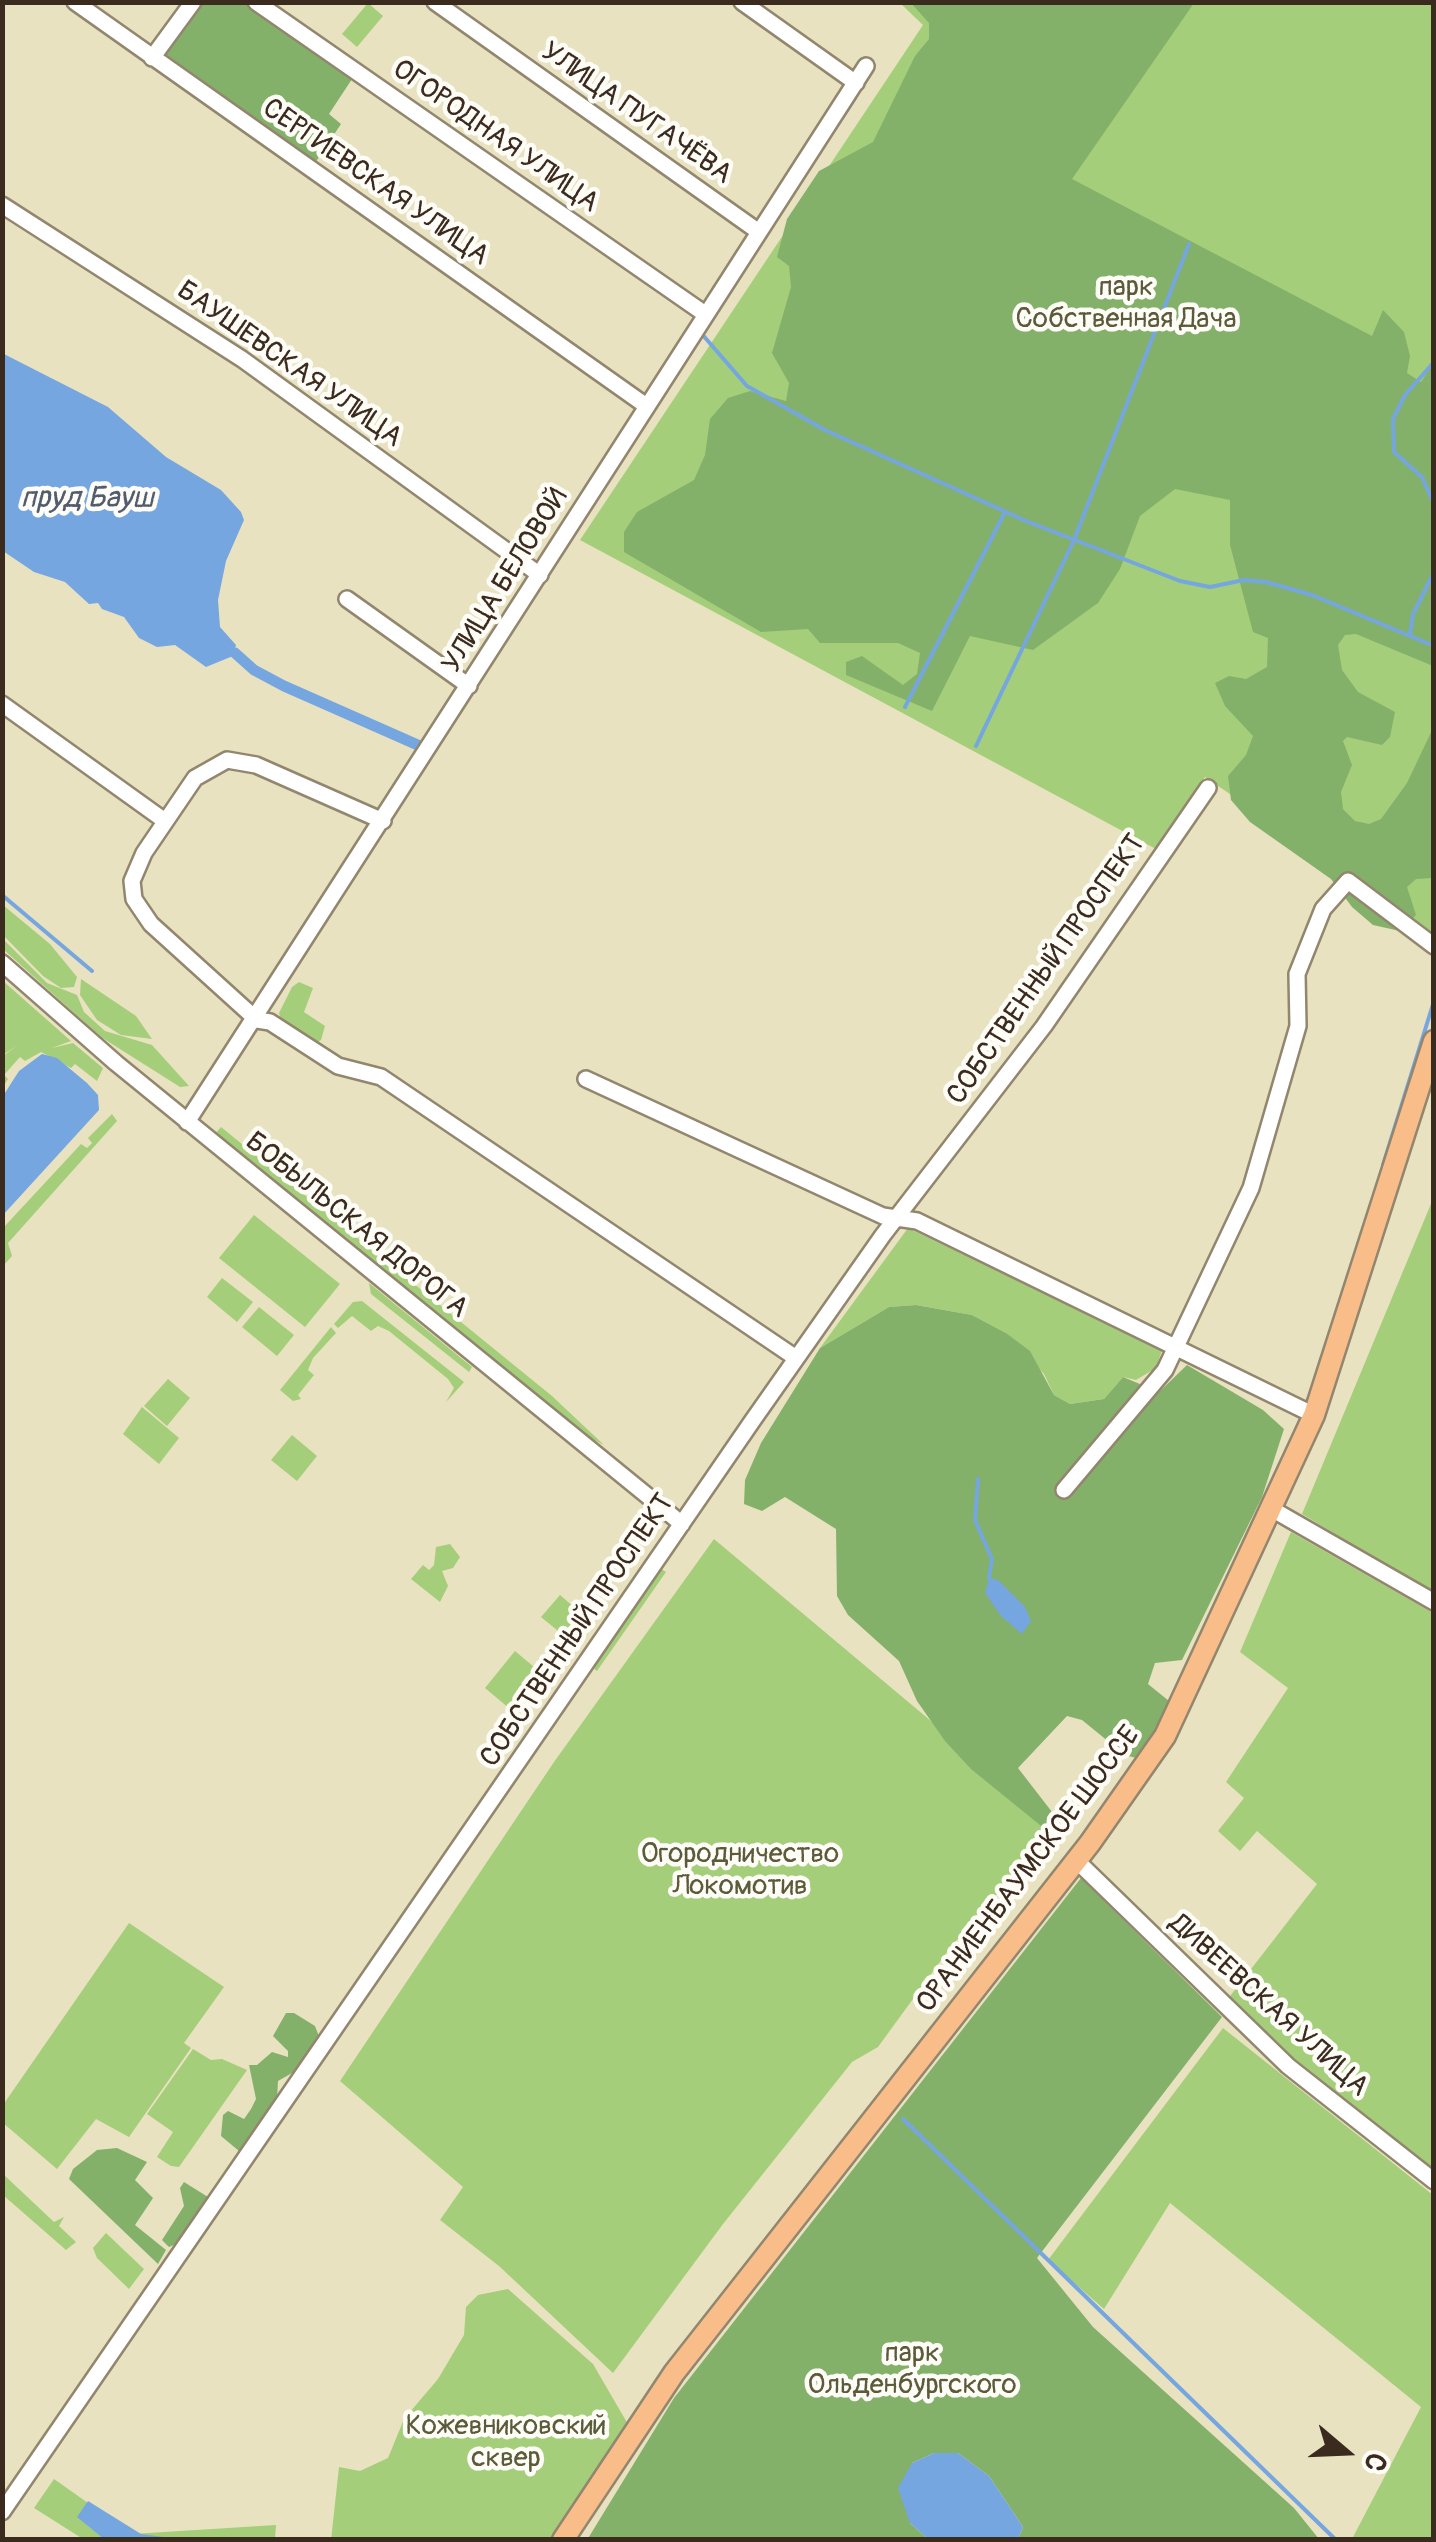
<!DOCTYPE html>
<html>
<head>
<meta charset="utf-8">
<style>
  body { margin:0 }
  #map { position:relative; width:1436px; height:2542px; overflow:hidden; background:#e8e2c0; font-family:Pangolin,sans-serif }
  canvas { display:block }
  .frame { position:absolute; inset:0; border:5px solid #3b2a1e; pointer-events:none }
  .north { position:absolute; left:1296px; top:2402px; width:100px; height:100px; -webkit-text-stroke:8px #fdfcf7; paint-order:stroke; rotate:109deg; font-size:28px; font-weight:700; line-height:40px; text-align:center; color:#3b2a1e }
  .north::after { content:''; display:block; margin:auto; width:35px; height:45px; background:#3b2a1e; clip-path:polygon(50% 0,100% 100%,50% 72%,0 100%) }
</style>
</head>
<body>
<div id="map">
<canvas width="1436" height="2542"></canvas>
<div class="frame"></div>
<div class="north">С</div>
</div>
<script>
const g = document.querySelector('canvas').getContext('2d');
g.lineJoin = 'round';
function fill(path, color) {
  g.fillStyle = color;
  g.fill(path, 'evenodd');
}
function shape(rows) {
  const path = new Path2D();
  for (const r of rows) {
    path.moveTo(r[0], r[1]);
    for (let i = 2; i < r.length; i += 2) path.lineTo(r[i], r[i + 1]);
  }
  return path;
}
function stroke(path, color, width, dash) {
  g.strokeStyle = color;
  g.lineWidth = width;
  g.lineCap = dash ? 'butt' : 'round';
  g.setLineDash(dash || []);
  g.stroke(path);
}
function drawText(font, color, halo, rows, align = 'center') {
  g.font = font + ' Pangolin,sans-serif';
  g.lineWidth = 9;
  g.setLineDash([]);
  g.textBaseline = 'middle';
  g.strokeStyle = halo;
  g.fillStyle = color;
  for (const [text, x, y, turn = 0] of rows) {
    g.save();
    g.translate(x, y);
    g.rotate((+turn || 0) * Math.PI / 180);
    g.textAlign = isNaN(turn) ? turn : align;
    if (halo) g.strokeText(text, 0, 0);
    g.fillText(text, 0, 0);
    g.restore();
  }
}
const green = shape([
  [368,3,383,16,357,47,342,34],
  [900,3,1433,3,1433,933,1205,777,1156,849,580,540,923,25],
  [3,905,50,944,77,977,74,987,61,988,43,976,3,935],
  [3,939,47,983,77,995,84,1012,105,1031,152,1045,189,1086,180,1087,101,1037,3,949],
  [81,979,136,1016,152,1039,121,1035,97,1020,80,995],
  [3,981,71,1041,52,1048,73,1043,103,1068,97,1081,75,1064,71,1068,41,1052,25,1061,20,1057,4,1075,8,1079,3,1087,3,1056,18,1045,3,1055],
  [299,982,313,988,304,1012,325,1026,321,1040,315,1044,281,1019,279,1013,292,987],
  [112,1114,117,1121,8,1243,12,1256,3,1266,3,1228,81,1144,87,1148,92,1143,88,1138],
  [221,1127,552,1396,604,1445,582,1434,214,1135],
  [1433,1199,1433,1593,1302,1514],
  [254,1215,340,1284,305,1327,219,1258],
  [908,1228,1162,1350,1156,1368,1136,1380,1123,1377,1104,1399,1070,1404,1054,1395,1044,1374,1006,1333,972,1315,916,1305,889,1307,820,1348],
  [222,1278,253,1302,237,1322,207,1297],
  [369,1283,472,1367,469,1372,371,1294],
  [362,1301,464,1382,446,1402,454,1388,448,1379,389,1331,378,1326,371,1331,352,1316,338,1328,334,1324,353,1302],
  [259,1307,294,1335,277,1356,242,1327],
  [331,1327,336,1333,313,1358,308,1370,314,1375,298,1395,301,1399,293,1401,280,1390],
  [168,1379,190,1398,167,1426,144,1406],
  [142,1407,179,1438,159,1464,123,1434],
  [292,1435,317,1456,297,1481,271,1460],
  [1291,1532,1433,1613,1433,2175,1286,2056,1227,2000,1317,1884,1257,1831,1240,1851,1218,1831,1244,1798,1226,1782,1288,1688,1240,1652],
  [714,1539,1049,1820,1047,1831,1018,1870,950,1948,878,2047,852,2062,723,2224,613,2373,499,2266,440,2220,463,2187,340,2081,554,1762],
  [450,1544,460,1557,453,1568,442,1571,448,1586,440,1602,411,1579,423,1565,429,1570,434,1565,436,1547],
  [661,1569,666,1572,597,1671,593,1668],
  [560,1595,581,1613,563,1635,541,1617],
  [515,1651,540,1672,510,1709,485,1688],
  [129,1923,224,1987,184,2043,191,2048,129,2137,96,2119,57,2169,3,2123,3,2105],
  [1223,2028,1433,2195,1433,2539,1352,2539,1421,2407,1170,2203,1104,2309,1048,2260],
  [193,2049,211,2060,222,2059,247,2070,179,2167,171,2166,157,2157,173,2132,147,2114],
  [3,2174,54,2222,64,2217,59,2226,76,2242,66,2250,3,2195],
  [106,2233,144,2269,129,2289,97,2258,93,2248],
  [508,2289,593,2364,629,2426,579,2504,553,2539,331,2540,339,2467,360,2471,388,2458,404,2419,438,2379,464,2335,466,2307,478,2295],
  [54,2479,132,2534,276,2525,275,2539,83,2539,34,2508]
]);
const forest = shape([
  [199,3,250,3,354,76,329,114,341,124,315,163,162,55],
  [911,3,1194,3,1072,179,1372,336,1383,310,1404,332,1410,356,1407,373,1421,382,1433,363,1433,666,1356,634,1345,635,1338,645,1342,670,1358,692,1395,712,1390,737,1382,745,1347,737,1343,741,1352,765,1341,792,1343,809,1355,821,1369,824,1381,819,1407,783,1433,728,1433,878,1416,879,1407,887,1416,915,1400,931,1373,925,1352,907,1331,879,1250,822,1231,800,1228,776,1246,755,1253,736,1225,706,1215,683,1229,676,1246,679,1267,667,1268,638,1253,632,1230,545,1230,500,1175,489,1140,516,1120,569,1098,603,1033,650,970,636,932,711,846,675,846,662,862,656,903,685,917,674,920,653,898,643,820,643,808,629,761,632,624,552,624,532,637,512,694,480,705,455,710,419,728,398,750,391,786,401,789,383,772,353,791,287,789,266,777,257,787,219,819,171,873,142,915,56,929,39,929,23],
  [916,1305,972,1315,1006,1333,1030,1351,1054,1395,1070,1404,1104,1399,1123,1377,1159,1392,1187,1365,1263,1410,1284,1429,1262,1497,1182,1660,1155,1663,1148,1684,1169,1701,1140,1759,1125,1755,1082,1720,1067,1716,1018,1768,1059,1821,1051,1834,971,1769,945,1741,917,1701,899,1661,848,1615,837,1596,836,1529,785,1497,762,1511,744,1504,745,1480,761,1443,820,1348,889,1307],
  [1081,1878,1222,2017,1037,2258,1093,2327,1294,2508,1319,2539,1018,2539,1023,2527,989,2476,958,2453,934,2453,912,2463,910,2523,928,2539,587,2540,674,2398],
  [286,2013,294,2013,315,2026,320,2039,299,2069,278,2081,277,2100,239,2151,221,2136,223,2115,228,2111,244,2119,251,2109,256,2099,249,2065,257,2065,272,2052,288,2057,288,2051,273,2036],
  [117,2148,147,2162,135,2180,153,2198,135,2225,166,2250,158,2264,69,2179,73,2169,97,2150],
  [184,2182,208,2197,176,2244,169,2247,162,2240,184,2206,180,2188]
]);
const water = shape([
  [2,353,108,407,166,457,221,490,241,512,244,520,226,561,218,600,220,627,236,645,233,656,206,667,175,645,157,647,139,638,124,617,102,609,98,603,89,604,65,582,34,572,3,551],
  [42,1054,57,1058,87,1083,98,1095,99,1110,3,1215,3,1096,19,1071],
  [989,1578,998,1580,1025,1607,1031,1621,1022,1634,1001,1616,985,1593],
  [934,2453,958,2453,989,2476,1023,2527,1018,2539,928,2539,910,2523,898,2488,912,2463],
  [88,2501,141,2534,178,2539,104,2539,77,2517]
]);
const stream = shape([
  [838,124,855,98],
  [701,333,747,386,825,430,1026,521,1180,581,1210,587,1244,580,1266,582,1312,595,1434,646],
  [1434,362,1405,395,1393,419,1394,452,1422,477,1434,504],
  [1410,635,1413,614,1434,572],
  [905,707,1005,512],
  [976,746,1074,540,1189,244],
  [2,895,92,971],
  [1383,1165,1434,1001],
  [978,1479,975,1520,992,1559,989,1578],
  [903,2119,1336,2540]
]);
const canal = shape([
  [235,653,254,670,284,686,420,746]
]);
const minor = shape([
  [75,2,645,405],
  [256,2,705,314],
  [435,2,759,232],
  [742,2,856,83],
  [152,58,193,2],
  [2,205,242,359,540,575],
  [347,599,469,686],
  [2,704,165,821],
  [383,821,256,765,227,760,195,778,144,853,132,881,134,899,151,924,257,1020,270,1022,338,1066,381,1077,796,1358],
  [2,963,116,1063,682,1524],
  [586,1079,883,1216,917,1221,1314,1415],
  [187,1122,866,66],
  [1064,1490,1165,1370,1251,1188,1298,1026,1297,974,1323,909,1348,881,1434,946],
  [1270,1508,1434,1602],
  [1076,1860,1288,2066,1434,2181],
  [2,2512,753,1420,883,1235,1044,1026,1208,788]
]);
const major = shape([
  [563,2540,674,2373,1090,1843,1165,1736,1314,1415,1434,1041]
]);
const streetNames = [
  ["УЛИЦА ПУГАЧЁВА",636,114,35],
  ["ОГОРОДНАЯ УЛИЦА",495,137,35],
  ["СЕРГИЕВСКАЯ УЛИЦА",375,183,35],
  ["БАУШЕВСКАЯ УЛИЦА",289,365,35],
  ["УЛИЦА БЕЛОВОЙ",506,581,-58],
  ["СОБСТВЕННЫЙ ПРОСПЕКТ",1047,970,-55],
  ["БОБЫЛЬСКАЯ ДОРОГА",356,1226,39],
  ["СОБСТВЕННЫЙ ПРОСПЕКТ",578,1631,-56],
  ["ОРАНИЕНБАУМСКОЕ ШОССЕ",1029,1870,-53],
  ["ДИВЕЕВСКАЯ УЛИЦА",1268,2006,42]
];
const parkNames = [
  ["парк",1126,288],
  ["Собственная Дача",1126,320],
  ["Огородничество",740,1855],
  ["Локомотив",740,1887],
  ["парк",912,2354],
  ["Ольденбургского",912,2386],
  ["Кожевниковский",506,2427],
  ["сквер",506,2459]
];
const waterNames = [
  ["пруд Бауш",87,499]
];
fill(green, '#a5ce7a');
fill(forest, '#84b16a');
fill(water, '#75a6e0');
stroke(stream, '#75a6e0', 4);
stroke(canal, '#75a6e0', 11);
stroke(minor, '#92866f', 20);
stroke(major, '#92866f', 25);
stroke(minor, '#fff', 15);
stroke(major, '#f8bd89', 20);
drawText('28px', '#3b2a1e', '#fdfcf7', streetNames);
drawText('28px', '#5b5b3a', '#fdfcf7', parkNames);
drawText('italic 30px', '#525c6c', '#fdfcf7', waterNames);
</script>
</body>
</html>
